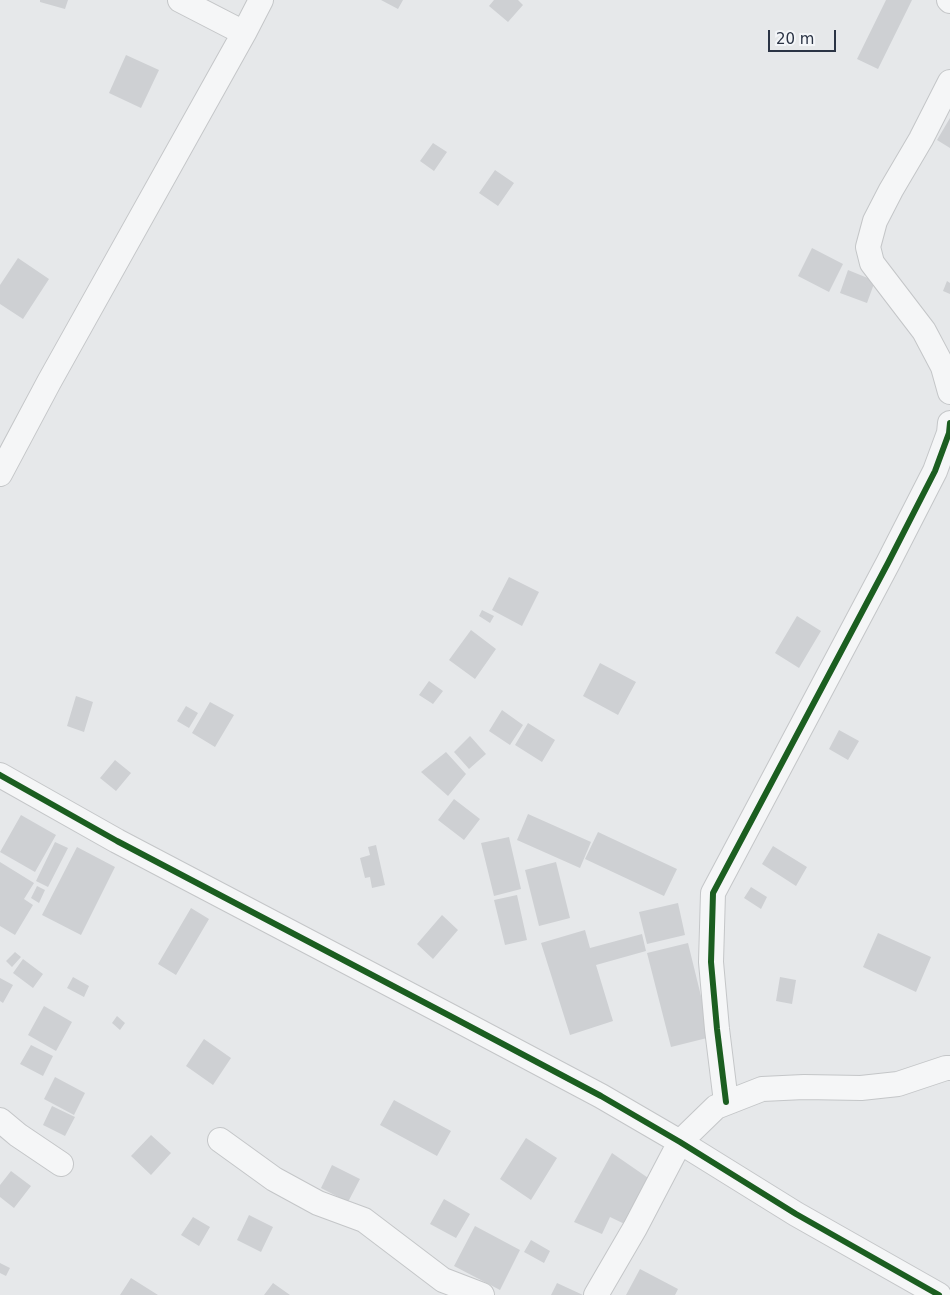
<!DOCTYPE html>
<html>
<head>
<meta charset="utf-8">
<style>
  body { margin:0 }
  #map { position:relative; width:950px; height:1295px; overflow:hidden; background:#e6e8ea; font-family:"DejaVu Sans",sans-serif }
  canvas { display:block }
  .scale { position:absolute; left:768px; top:30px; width:68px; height:22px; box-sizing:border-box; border:2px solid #2b3445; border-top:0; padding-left:6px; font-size:15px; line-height:18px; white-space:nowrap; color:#2b3445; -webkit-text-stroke:4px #f4f6f9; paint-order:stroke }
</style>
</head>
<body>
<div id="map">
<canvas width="950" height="1295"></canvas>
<div class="scale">20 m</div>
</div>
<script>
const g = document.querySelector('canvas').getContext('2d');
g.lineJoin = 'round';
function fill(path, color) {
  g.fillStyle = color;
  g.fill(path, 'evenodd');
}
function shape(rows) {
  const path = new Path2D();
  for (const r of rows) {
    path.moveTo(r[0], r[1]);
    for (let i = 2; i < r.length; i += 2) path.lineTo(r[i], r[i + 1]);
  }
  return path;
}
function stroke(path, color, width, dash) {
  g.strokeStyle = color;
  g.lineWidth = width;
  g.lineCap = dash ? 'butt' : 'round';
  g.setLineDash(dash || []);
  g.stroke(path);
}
const building = shape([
  [40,0,68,0,65,9,40,2],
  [381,0,403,0,398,9],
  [494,0,518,0,523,5,508,22,489,6],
  [886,0,912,0,878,69,857,59],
  [126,55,159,70,141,108,109,93],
  [950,118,950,148,937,140],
  [433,143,447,152,434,171,420,161],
  [495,170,514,183,498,206,479,193],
  [812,248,843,264,829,292,798,276],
  [18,258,49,279,23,319,0,304,0,285],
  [848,270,875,281,867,303,840,293],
  [947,281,950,283,950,294,943,291],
  [509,577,539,592,522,626,492,610],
  [482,610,494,616,490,623,479,616],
  [797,616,821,631,799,668,775,653],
  [471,630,496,649,475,679,449,660],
  [600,663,636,682,618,715,583,696],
  [429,681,443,691,433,704,419,695],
  [76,696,93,702,84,732,67,726],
  [210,702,234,715,215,747,192,733],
  [186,706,198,713,189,728,177,721],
  [502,710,523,725,510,745,489,731],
  [528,723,555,740,542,762,515,745],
  [839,730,859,741,848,760,829,749],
  [470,736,486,754,469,769,454,752],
  [446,752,466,774,448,796,421,772],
  [115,760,131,773,116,791,100,778],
  [454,799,480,819,464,840,438,820],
  [528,814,591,842,580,868,517,840],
  [21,815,56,835,35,872,0,852],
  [598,832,677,869,664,896,585,859],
  [509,837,521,889,494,896,481,843],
  [55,842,68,848,48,887,36,881],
  [376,845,385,885,372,888,370,877,365,878,360,858,370,855,368,847],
  [773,846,807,867,796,886,762,864],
  [77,847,115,867,81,935,42,915],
  [0,862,34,883,24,899,33,905,15,935,0,926],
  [556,862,570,918,539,926,525,870],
  [37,886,45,890,39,903,31,898],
  [751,887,767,897,761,909,744,898],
  [517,895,527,940,505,945,494,900],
  [678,903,685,935,647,944,639,912],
  [191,908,209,919,176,975,158,964],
  [442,915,458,930,433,959,417,944],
  [585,930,590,948,642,934,646,951,596,965,613,1021,570,1035,541,943],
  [878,933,931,957,916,992,863,967],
  [688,943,711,1037,671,1047,647,953],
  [15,952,21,957,12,967,6,961],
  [23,959,43,974,33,988,13,973],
  [73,977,89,986,84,997,67,988],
  [780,977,796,980,792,1004,776,1001],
  [0,978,13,985,3,1003,0,1001],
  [44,1006,72,1022,56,1051,28,1035],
  [117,1016,125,1023,120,1030,112,1023],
  [204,1039,231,1058,213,1085,186,1066],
  [31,1045,53,1056,43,1076,20,1064],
  [55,1077,85,1093,74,1115,44,1099],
  [394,1100,451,1131,437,1156,380,1125],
  [52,1106,75,1117,65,1136,43,1125],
  [151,1135,171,1153,151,1175,131,1156],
  [526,1138,557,1158,531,1200,500,1179],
  [612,1153,654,1182,633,1228,610,1217,602,1234,574,1222],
  [332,1165,360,1179,348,1202,321,1188],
  [11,1171,31,1186,14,1208,0,1197,0,1185],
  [444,1199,470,1214,456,1238,430,1224],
  [249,1215,273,1227,261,1252,237,1240],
  [193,1217,210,1227,199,1246,181,1235],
  [475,1226,520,1250,500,1290,454,1266],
  [531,1240,550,1251,544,1263,524,1252],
  [0,1263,10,1268,6,1276,0,1273],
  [640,1269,678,1289,675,1295,626,1295],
  [131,1278,158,1295,120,1295],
  [273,1283,290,1295,264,1295],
  [557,1283,583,1295,551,1295]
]);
const minor = shape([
  [180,0,244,33],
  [949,0,950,1],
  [950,82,921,139,891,190,875,221,868,247,872,263,924,331,943,367,950,392],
  [0,474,49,382,244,33,261,0],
  [0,775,117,841,452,1017,601,1096,680,1142,796,1214,939,1295],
  [726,1102,717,1029,711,962,713,893,888,563,935,471,949,433,950,423],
  [0,1120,18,1135,61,1164],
  [220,1140,274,1179,318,1203,364,1220,443,1280,482,1295],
  [596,1295,635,1228,680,1142,716,1107,762,1089,804,1087,861,1088,898,1084,946,1068,950,1068]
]);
const cycleway = shape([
  [0,775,117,841,452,1017,601,1096,680,1142,796,1214,939,1295],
  [726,1102,717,1029,711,962,713,893,888,563,935,471,949,433,950,423]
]);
fill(building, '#ced0d3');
stroke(minor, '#c4c6c8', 26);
stroke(minor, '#f5f6f7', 24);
stroke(cycleway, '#1b5e20', 6);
</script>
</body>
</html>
